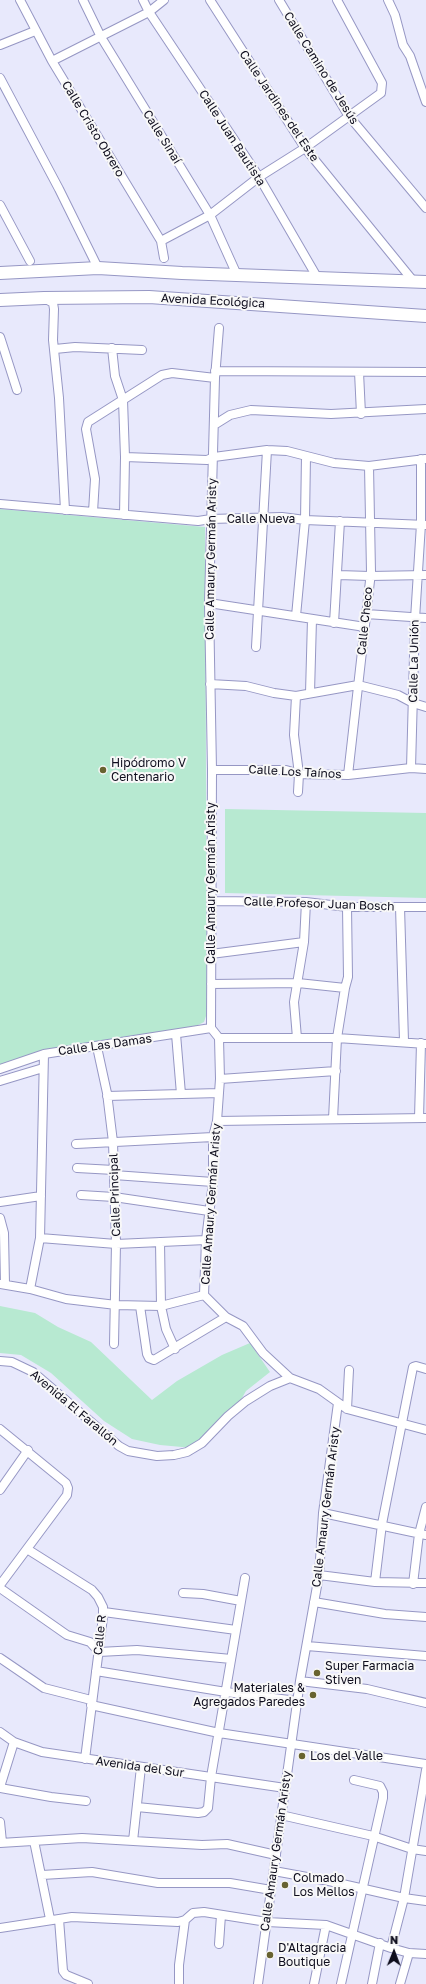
<!DOCTYPE html>
<html>
<head>
<meta charset="utf-8">
<style>
  body { margin:0 }
  #map { position:relative; width:426px; height:1984px; overflow:hidden; background:#e8e9fc; font-family:"Golos Text",sans-serif }
  canvas { display:block }
  .north { position:absolute; left:374px; top:1932px; width:40px; height:40px; -webkit-text-stroke:3px #f8f8f8; paint-order:stroke; rotate:1deg; font-size:11px; font-weight:700; line-height:16px; text-align:center; color:#0e0d1d }
  .north::after { content:''; display:block; margin:auto; width:14px; height:18px; background:#0e0d1d; clip-path:polygon(50% 0,100% 100%,50% 72%,0 100%) }
</style>
</head>
<body>
<div id="map">
<canvas width="426" height="1984"></canvas>
<div class="north">N</div>
</div>
<script>
const g = document.querySelector('canvas').getContext('2d');
g.lineJoin = 'round';
function fill(path, color) {
  g.fillStyle = color;
  g.fill(path, 'evenodd');
}
function shape(rows) {
  const path = new Path2D();
  for (const r of rows) {
    path.moveTo(r[0], r[1]);
    for (let i = 2; i < r.length; i += 2) path.lineTo(r[i], r[i + 1]);
  }
  return path;
}
function stroke(path, color, width, dash) {
  g.strokeStyle = color;
  g.lineWidth = width;
  g.lineCap = dash ? 'butt' : 'round';
  g.setLineDash(dash || []);
  g.stroke(path);
}
function drawText(font, color, halo, rows, align = 'center') {
  g.font = font + ' "Golos Text",sans-serif';
  g.lineWidth = 4;
  g.setLineDash([]);
  g.textBaseline = 'middle';
  g.strokeStyle = halo;
  g.fillStyle = color;
  for (const [text, x, y, turn = 0] of rows) {
    g.save();
    g.translate(x, y);
    g.rotate((+turn || 0) * Math.PI / 180);
    g.textAlign = isNaN(turn) ? turn : align;
    if (halo) g.strokeText(text, 0, 0);
    g.fillText(text, 0, 0);
    g.restore();
  }
}
const green = shape([
  [0,509,205,527,207,1013,204,1022,196,1026,85,1044,0,1065],
  [225,809,426,813,426,898,225,893],
  [0,1306,35,1313,58,1327,91,1342,152,1400,177,1381,222,1355,250,1343,270,1372,246,1391,235,1410,193,1448,160,1445,132,1439,104,1421,51,1373,21,1355,0,1353]
]);
const minor = shape([
  [20,0,52,61,161,241,164,258],
  [83,0,101,37,210,215,237,275],
  [143,0,149,12,259,177,317,277],
  [210,0,305,148,414,282],
  [279,0,348,115,426,208],
  [388,0,395,15,403,45,410,56,426,102],
  [0,45,35,31],
  [52,61,149,12,164,0],
  [0,78,59,189,98,268],
  [0,205,30,261],
  [161,241,210,215,259,177,305,148,381,93,382,83,337,0],
  [44,298,53,303,54,309,53,340,59,398,65,510],
  [219,328,215,378,209,603,212,770,211,1028,219,1038,220,1079,217,1121,213,1137,213,1182,206,1240,204,1295,226,1317,243,1326,263,1353,290,1378,319,1389,347,1409,426,1430],
  [0,337,17,390],
  [112,348,115,376,123,400,125,457,124,515],
  [55,349,75,347,142,350],
  [215,371,426,372],
  [359,372,361,414],
  [214,425,230,415,251,410,331,414,426,409],
  [125,457,207,460,214,457,267,450,287,451,334,463,369,466,425,459],
  [0,504,198,521,211,519,282,517,305,520,426,525],
  [93,512,95,479,86,429,88,422,162,375,172,373,215,378],
  [338,575,370,576,426,575],
  [209,603,365,627],
  [366,614,426,618],
  [296,616,305,520,306,456],
  [334,623,340,521],
  [256,647,267,450],
  [210,684,246,686,274,693,296,696,358,685,398,695,413,703,426,707],
  [310,693,312,619],
  [296,696,294,735,299,774,298,792],
  [411,768,415,619,421,524,421,459],
  [212,770,286,770,299,774,348,775,411,768,426,769],
  [348,775,371,572,369,466],
  [211,901,306,902,347,907,426,907],
  [400,907,404,1041],
  [211,954,304,942],
  [211,984,298,983,345,988],
  [176,1034,181,1094],
  [219,1038,337,1038,426,1044],
  [297,1038,294,1002,304,942,306,902],
  [97,1047,107,1093,113,1142,116,1244,114,1344],
  [0,1069,44,1054,211,1028],
  [220,1079,336,1071],
  [0,1081,43,1068],
  [107,1096,219,1093],
  [419,1118,421,1043],
  [333,1119,337,1038,345,988,348,977,347,907],
  [217,1121,426,1118],
  [76,1144,213,1137],
  [77,1168,114,1170],
  [114,1175,213,1182],
  [81,1195,114,1197,209,1211],
  [0,1202,41,1196],
  [0,1218,4,1233,5,1284],
  [40,1238,116,1244,206,1240],
  [160,1242,161,1306,166,1329,175,1349],
  [0,1284,30,1289,66,1299,116,1305,161,1306,204,1295],
  [30,1289,40,1238,44,1054],
  [140,1306,147,1354,149,1358,154,1360,226,1317],
  [0,1361,12,1362,33,1372,119,1446,128,1451,157,1456,174,1455,187,1452,202,1443,228,1416,246,1401,270,1386,290,1378],
  [347,1409,349,1370],
  [0,1429,66,1483,68,1488,67,1495,0,1585],
  [0,1490,28,1450],
  [323,1513,426,1535],
  [27,1549,92,1590,98,1597,103,1607,103,1617,85,1759],
  [319,1575,375,1582,426,1583],
  [375,1582,382,1524,413,1367,416,1366,426,1369],
  [413,1584,419,1534,426,1507],
  [0,1588,67,1635,90,1642,99,1652,137,1650,231,1659],
  [183,1593,203,1594,241,1601],
  [314,1602,385,1614,426,1617],
  [104,1612,236,1630],
  [307,1646,426,1656],
  [0,1658,44,1688,91,1700],
  [96,1671,226,1692,297,1701],
  [300,1681,367,1689,426,1703],
  [91,1705,219,1733,426,1764],
  [0,1732,14,1742,42,1752,285,1788],
  [0,1787,14,1742],
  [0,1788,51,1797,86,1801],
  [137,1807,198,1813,204,1812,208,1808,211,1777,245,1578],
  [281,1815,373,1836,412,1849,426,1851],
  [0,1822,2,1842],
  [34,1841,50,1919],
  [133,1841,141,1767],
  [0,1843,82,1838,202,1845,227,1844,276,1855],
  [274,1871,329,1881,404,1898,426,1901],
  [42,1875,92,1872,158,1883,230,1883,271,1890],
  [59,1919,63,1971,66,1975,88,1984],
  [0,1928,72,1917,178,1922,185,1920,193,1913,204,1912,267,1922,326,1925,391,1948,409,1953,426,1954],
  [219,1944,221,1915],
  [391,1948,404,1898,426,1770],
  [179,1984,179,1965,185,1920],
  [258,1984,300,1681,319,1575,323,1513,338,1403],
  [314,1984,326,1925],
  [341,1984,383,1798,383,1792,380,1786,354,1780],
  [372,1984,380,1943],
  [400,1984,409,1953]
]);
const primary = shape([
  [0,273,98,268,182,273,426,282],
  [0,300,44,298,149,297,426,316]
]);
const markers = [
  [103,770,4,"#686330"],
  [317,1673,4,"#686330"],
  [313,1695,4,"#686330"],
  [302,1756,4,"#686330"],
  [285,1885,4,"#686330"],
  [270,1955,4,"#686330"]
];
const streetNames = [
  ["Calle Camino de Jesús",321,68,58],
  ["Calle Jardines del Este",279,106,56],
  ["Calle Cristo Obrero",93,129,59],
  ["Calle Sinaí",162,137,58],
  ["Calle Juan Bautista",232,138,57],
  ["Avenida Ecológica",213,301,3],
  ["Calle Nueva",261,519],
  ["Calle Amaury Germán Aristy",211,559,-89],
  ["Calle Checo",365,621,-84],
  ["Calle La Unión",414,661,-89],
  ["Calle Los Taínos",295,772,3],
  ["Calle Amaury Germán Aristy",211,883,-90],
  ["Calle Profesor Juan Bosch",319,904,2],
  ["Calle Las Damas",105,1045,-8],
  ["Calle Principal",115,1195,-92],
  ["Calle Amaury Germán Aristy",211,1204,-86],
  ["Avenida El Farallón",74,1408,40],
  ["Calle Amaury Germán Aristy",326,1507,-83],
  ["Calle R",100,1635,-84],
  ["Avenida del Sur",140,1767,8],
  ["Calle Amaury Germán Aristy",276,1851,-82]
];
const poiNames = [
  ["Hipódromo V",111,763],
  ["Centenario",111,777],
  ["Super Farmacia",325,1666],
  ["Stiven",325,1680],
  ["Materiales &",305,1688,"right"],
  ["Agregados Paredes",305,1702,"right"],
  ["Los del Valle",310,1756],
  ["Colmado",293,1878],
  ["Los Mellos",293,1892],
  ["D'Altagracia",278,1948],
  ["Boutique",278,1962]
];
fill(green, '#b7e9d1');
stroke(minor, '#9697c4', 10);
stroke(primary, '#9697c4', 14);
stroke(minor, '#fff', 8);
stroke(primary, '#fff', 12);
for (const [x, y, r, color] of markers) {
  const dot = new Path2D();
  dot.arc(x, y, r, 0, 2 * Math.PI);
  g.fillStyle = color;
  g.fill(dot);
  stroke(dot, '#f8f8f8', 1.5);
}
drawText('12px', '#0e0d1d', '#f8f8f8', streetNames);
drawText('12px', '#0e0d1d', '#f8f8f8', poiNames, 'left');
</script>
</body>
</html>
